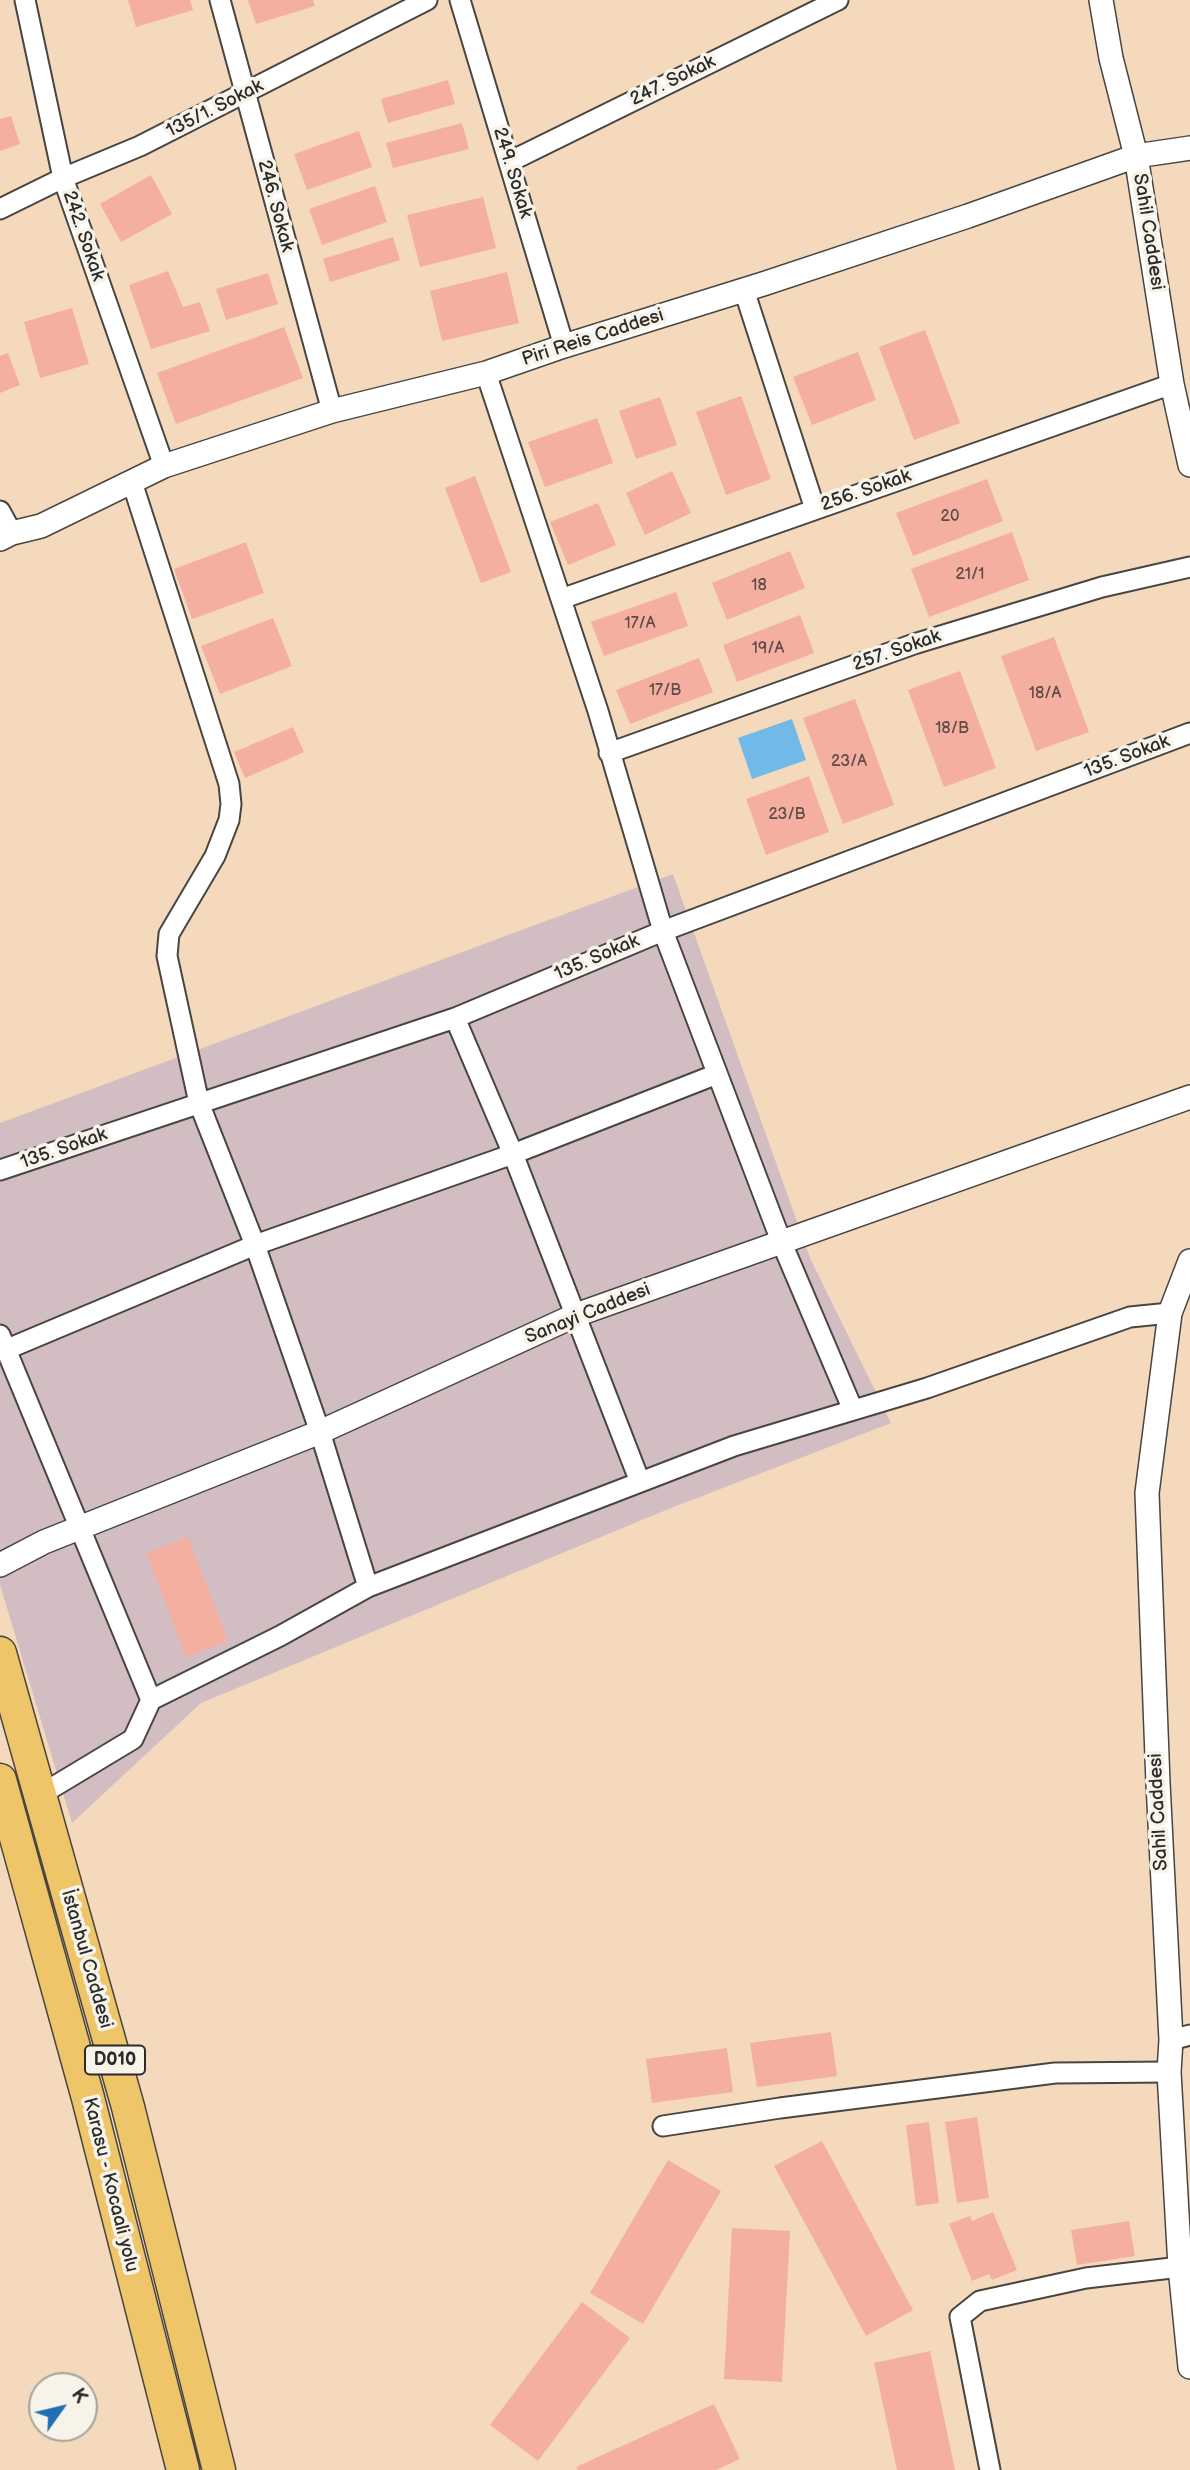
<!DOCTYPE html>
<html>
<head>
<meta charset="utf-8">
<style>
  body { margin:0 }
  #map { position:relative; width:1190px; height:2470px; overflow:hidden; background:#f4d9bc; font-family:"Balsamiq Sans",sans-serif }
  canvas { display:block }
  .north { position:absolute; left:28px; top:2372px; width:70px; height:70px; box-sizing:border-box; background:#f7f3e8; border:2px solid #a5a39c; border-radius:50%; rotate:56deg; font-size:19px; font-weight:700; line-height:28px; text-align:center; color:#2b2b2b }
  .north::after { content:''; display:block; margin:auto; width:24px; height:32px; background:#1f6fb2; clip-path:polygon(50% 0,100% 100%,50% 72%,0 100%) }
</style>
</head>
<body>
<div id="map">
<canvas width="1190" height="2470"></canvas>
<div class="north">K</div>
</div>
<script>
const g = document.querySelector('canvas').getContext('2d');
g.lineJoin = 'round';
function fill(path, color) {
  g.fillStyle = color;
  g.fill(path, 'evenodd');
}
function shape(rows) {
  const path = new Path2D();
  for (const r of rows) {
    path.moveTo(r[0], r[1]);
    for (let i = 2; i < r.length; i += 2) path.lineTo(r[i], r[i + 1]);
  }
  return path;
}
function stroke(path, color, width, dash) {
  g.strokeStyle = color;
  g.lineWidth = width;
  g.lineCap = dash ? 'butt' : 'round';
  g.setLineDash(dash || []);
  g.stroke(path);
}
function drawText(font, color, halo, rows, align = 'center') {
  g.font = font + ' "Balsamiq Sans",sans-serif';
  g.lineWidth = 7;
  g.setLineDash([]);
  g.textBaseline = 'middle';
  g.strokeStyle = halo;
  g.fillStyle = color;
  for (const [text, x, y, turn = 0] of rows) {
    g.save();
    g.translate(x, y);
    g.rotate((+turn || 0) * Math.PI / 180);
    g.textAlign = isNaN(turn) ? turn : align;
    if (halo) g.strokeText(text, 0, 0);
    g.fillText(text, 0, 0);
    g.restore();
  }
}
const industrial = shape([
  [673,874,810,1258,891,1423,666,1510,201,1703,72,1823,0,1585,0,1123]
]);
const water = shape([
  [792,719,806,760,752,779,738,738]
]);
const building = shape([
  [128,0,190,0,193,10,136,27],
  [248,0,313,0,315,6,256,24],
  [448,80,455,104,388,123,381,99],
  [11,116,20,144,0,151,0,119],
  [462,123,469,149,393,168,386,143],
  [359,131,372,167,307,190,294,154],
  [151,175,172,214,121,242,100,204],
  [375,186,387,222,322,245,309,209],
  [483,197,496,248,420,267,407,215],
  [393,237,400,260,330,282,323,259],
  [168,271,183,307,200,302,210,331,151,349,129,285],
  [507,272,519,323,442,341,430,291],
  [268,273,278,304,226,320,216,289],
  [72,308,89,364,40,378,24,322],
  [284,327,303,378,176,424,157,373],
  [925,330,960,423,914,440,879,347],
  [858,352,876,400,812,425,793,377],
  [8,353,20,385,0,393,0,356],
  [741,396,771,479,726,495,696,412],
  [660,397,677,445,636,459,619,411],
  [597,418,613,463,545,487,528,442],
  [672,471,691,513,645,535,626,493],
  [475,476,511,572,481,583,445,488],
  [987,479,1003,521,913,556,896,513],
  [598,503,616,545,568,565,550,522],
  [1012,532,1029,580,929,617,911,569],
  [246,542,264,593,192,619,174,569],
  [790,551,805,588,727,620,712,583],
  [676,592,688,626,604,656,591,622],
  [800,615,814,653,737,682,723,645],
  [273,618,292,666,220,694,201,646],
  [1054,637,1089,732,1036,751,1001,656],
  [699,658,713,692,630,724,616,690],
  [960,671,996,768,944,787,908,690],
  [855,699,894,805,843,824,803,718],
  [293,727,304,752,245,778,234,752],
  [809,776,829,832,766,855,746,799],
  [188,1537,228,1641,186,1657,146,1553],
  [831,2032,837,2076,757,2087,750,2043],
  [727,2048,733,2092,652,2103,646,2059],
  [977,2117,989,2198,957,2203,945,2122],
  [929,2122,939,2203,916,2206,906,2125],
  [822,2141,913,2310,866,2336,774,2166],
  [668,2160,721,2191,643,2324,590,2293],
  [993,2212,1017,2270,992,2280,989,2274,972,2281,949,2224,970,2216,972,2221],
  [1129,2221,1135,2256,1077,2265,1071,2230],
  [732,2228,790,2231,782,2382,724,2379],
  [582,2302,630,2338,538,2461,490,2425],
  [930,2351,955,2470,897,2470,874,2363],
  [714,2404,740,2459,716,2470,578,2470,576,2467]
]);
const minor = shape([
  [25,0,63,178,164,466],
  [220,0,332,411],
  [460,0,564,346],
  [509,162,838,0],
  [0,209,63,178,140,146,427,0],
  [744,290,815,509],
  [486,373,598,711,663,931,781,1241,853,1410],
  [132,482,229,784,231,804,229,820,215,856,169,934,167,956,199,1103,255,1245,320,1432,368,1587],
  [0,511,12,533],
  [561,599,1172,384],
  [609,753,914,644,1102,587,1190,567],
  [455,1018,513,1154,640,1482],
  [0,1170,455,1018,663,931,1190,733],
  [0,1335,151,1700],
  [5,1350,255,1245,513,1154,717,1074],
  [40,1795,133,1739,151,1700,280,1636,368,1587,734,1446,927,1388,1130,1317,1170,1313],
  [1171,2040,1190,2035],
  [663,2126,780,2108,1055,2073,1169,2072],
  [990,2470,960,2317,980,2301,1086,2278,1180,2267]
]);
const tertiary = shape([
  [1101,0,1111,58,1136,156,1172,384,1190,465],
  [0,539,12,533,41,526,164,466,332,411,486,373,564,346,763,284,968,216,1136,156,1190,148],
  [1190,1261,1170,1313,1147,1493,1158,1783,1171,2040,1169,2072,1180,2267,1190,2367],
  [0,1565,44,1542,320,1432,576,1315,1190,1097]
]);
const trunk = shape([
  [0,1653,128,2107,219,2470],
  [0,1780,88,2098,183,2470]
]);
const numberNames = [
  ["20",950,517],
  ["21/1",970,575],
  ["18",759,586],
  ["17/A",640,624],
  ["19/A",768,649],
  ["17/B",665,691],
  ["18/A",1045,694],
  ["18/B",952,729],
  ["23/A",849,762],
  ["23/B",787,815]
];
const shields = [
  [115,2060,60]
];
const shieldNames = [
  ["D010",115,2060]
];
const streetNames = [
  ["247. Sokak",673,81,-26],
  ["135/1. Sokak",215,109,-27],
  ["249. Sokak",512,173,73],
  ["246. Sokak",275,206,75],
  ["Sahil Caddesi",1148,232,81],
  ["242. Sokak",83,236,71],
  ["Piri Reis Caddesi",593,338,-18],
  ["256. Sokak",866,491,-19],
  ["257. Sokak",897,651,-19],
  ["135. Sokak",1127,757,-21],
  ["135. Sokak",597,958,-23],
  ["135. Sokak",64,1149,-19],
  ["Sanayi Caddesi",588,1314,-22],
  ["Sahil Caddesi",1159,1812,-93],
  ["İstanbul Caddesi",86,1959,74],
  ["Karasu - Kocaali yolu",110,2185,76]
];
fill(industrial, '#d2bec2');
fill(water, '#70b9e8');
fill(building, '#f5afa0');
stroke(minor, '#494541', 23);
stroke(tertiary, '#494541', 26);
stroke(trunk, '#494541', 35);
stroke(minor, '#fff', 19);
stroke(tertiary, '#fff', 23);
stroke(trunk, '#eec569', 32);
drawText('16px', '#5e4c48', null, numberNames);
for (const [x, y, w] of shields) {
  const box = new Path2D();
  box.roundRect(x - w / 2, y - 14.5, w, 29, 5);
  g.fillStyle = '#f7f3e8';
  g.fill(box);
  stroke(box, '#2b2b2b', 2);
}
drawText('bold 18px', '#2b2b2b', null, shieldNames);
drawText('19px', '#2b2b2b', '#f7f3e8', streetNames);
</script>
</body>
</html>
